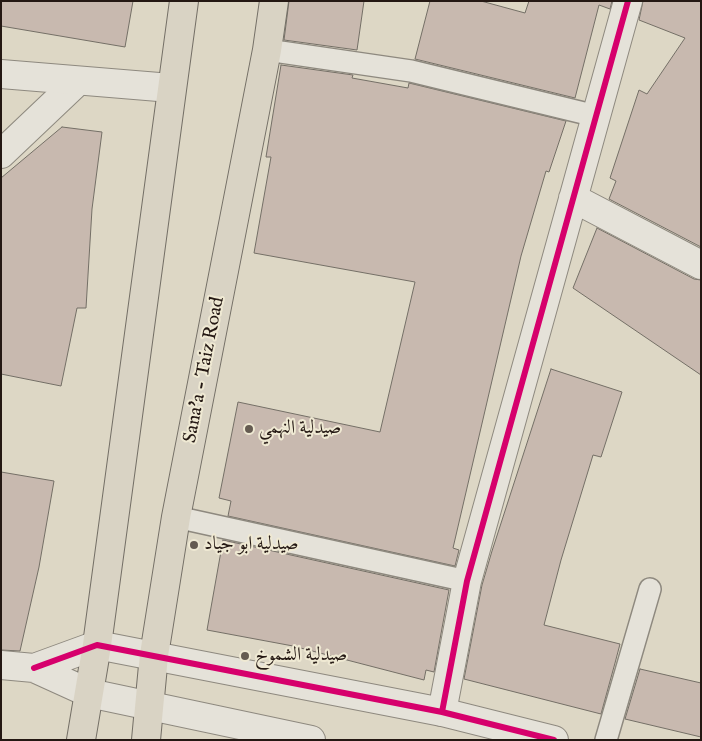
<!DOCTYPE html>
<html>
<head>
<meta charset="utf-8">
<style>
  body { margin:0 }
  #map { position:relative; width:702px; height:741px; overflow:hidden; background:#ddd7c5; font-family:"IM FELL English",serif }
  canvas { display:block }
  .frame { position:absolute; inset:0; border:2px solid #241813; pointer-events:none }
</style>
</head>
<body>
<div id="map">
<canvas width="702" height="741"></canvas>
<div class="frame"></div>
</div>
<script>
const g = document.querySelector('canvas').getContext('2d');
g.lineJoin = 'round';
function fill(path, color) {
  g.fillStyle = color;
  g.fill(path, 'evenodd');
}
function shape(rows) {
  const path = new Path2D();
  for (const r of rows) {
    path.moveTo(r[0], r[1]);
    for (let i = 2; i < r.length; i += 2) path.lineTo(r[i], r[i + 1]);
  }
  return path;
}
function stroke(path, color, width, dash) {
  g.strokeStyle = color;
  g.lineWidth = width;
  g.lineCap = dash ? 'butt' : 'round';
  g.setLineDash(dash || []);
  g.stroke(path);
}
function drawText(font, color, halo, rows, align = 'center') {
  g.font = font + ' "IM FELL English",Amiri,serif';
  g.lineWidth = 4;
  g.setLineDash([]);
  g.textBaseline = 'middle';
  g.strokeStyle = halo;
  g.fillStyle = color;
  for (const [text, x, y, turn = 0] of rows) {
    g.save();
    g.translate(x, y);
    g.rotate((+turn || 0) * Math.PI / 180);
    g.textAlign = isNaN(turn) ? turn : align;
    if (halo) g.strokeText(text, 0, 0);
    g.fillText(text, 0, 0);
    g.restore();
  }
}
const building = shape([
  [1,1,133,1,125,47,1,26,1,1],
  [289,1,364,1,357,50,284,40,289,1],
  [430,1,481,1,525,13,529,1,612,1,610,9,599,5,575,98,415,59,430,1],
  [643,1,701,1,701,247,609,199,616,181,610,178,639,90,647,94,685,38,639,20,643,1],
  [281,65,353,75,352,78,408,88,409,83,566,121,549,172,546,171,521,256,453,548,459,550,455,566,228,516,231,501,219,498,238,402,380,432,415,282,254,253,271,157,266,157,281,65],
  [62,127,102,132,92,209,86,308,77,308,61,386,1,374,1,178,62,127],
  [597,228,694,279,701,280,701,375,573,288,597,228],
  [551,369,622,392,601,457,593,455,561,560,544,625,620,644,615,663,601,714,464,679,482,585,492,551,551,369],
  [1,472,54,481,39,567,20,651,1,650,1,472],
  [223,540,449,590,434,672,426,670,424,680,293,646,207,630,223,540],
  [640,669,701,683,701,737,625,719,640,669]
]);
const service = shape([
  [267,50,411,71,596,116],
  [176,517,467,581],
  [606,740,650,589]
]);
const minor = shape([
  [1,154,78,81],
  [573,198,701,265],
  [1,665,34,668,89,693],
  [34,668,97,645],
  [442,712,467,581,628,1]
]);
const tertiary = shape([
  [1,74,171,88],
  [97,645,442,712,554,740],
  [89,693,311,740]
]);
const trunk = shape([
  [81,740,97,645,184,1],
  [146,740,154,655,176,517,267,50,274,1]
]);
const cycleway = shape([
  [34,668,97,645,442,712,554,740],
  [442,712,467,581,628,1]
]);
const markers = [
  [249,429,5,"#655b51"],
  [194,545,5,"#655b51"],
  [245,656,5,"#655b51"]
];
const streetNames = [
  ["Sana'a - Taiz Road",205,370,-79]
];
const poiNames = [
  ["صيدلية النهمي",259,429],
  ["صيدلية ابو جياد",204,545],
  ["صيدلية الشموخ",255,656]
];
fill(building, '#c8b9af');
stroke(building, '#746f66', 1);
stroke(service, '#8e897f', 24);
stroke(minor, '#8e897f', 30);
stroke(tertiary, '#8e897f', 30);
stroke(trunk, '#746f66', 30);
stroke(service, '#e5e2d9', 21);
stroke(minor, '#e5e2d9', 28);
stroke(tertiary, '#e5e2d9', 28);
stroke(trunk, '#d9d3c4', 28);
stroke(cycleway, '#d6006c', 6);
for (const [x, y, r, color] of markers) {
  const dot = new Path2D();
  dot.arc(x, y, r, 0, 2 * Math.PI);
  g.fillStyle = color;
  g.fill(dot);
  stroke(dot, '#efe9d3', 2);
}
drawText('19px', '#241813', '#efe9d3', streetNames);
drawText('19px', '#241813', '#efe9d3', poiNames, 'left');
</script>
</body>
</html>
